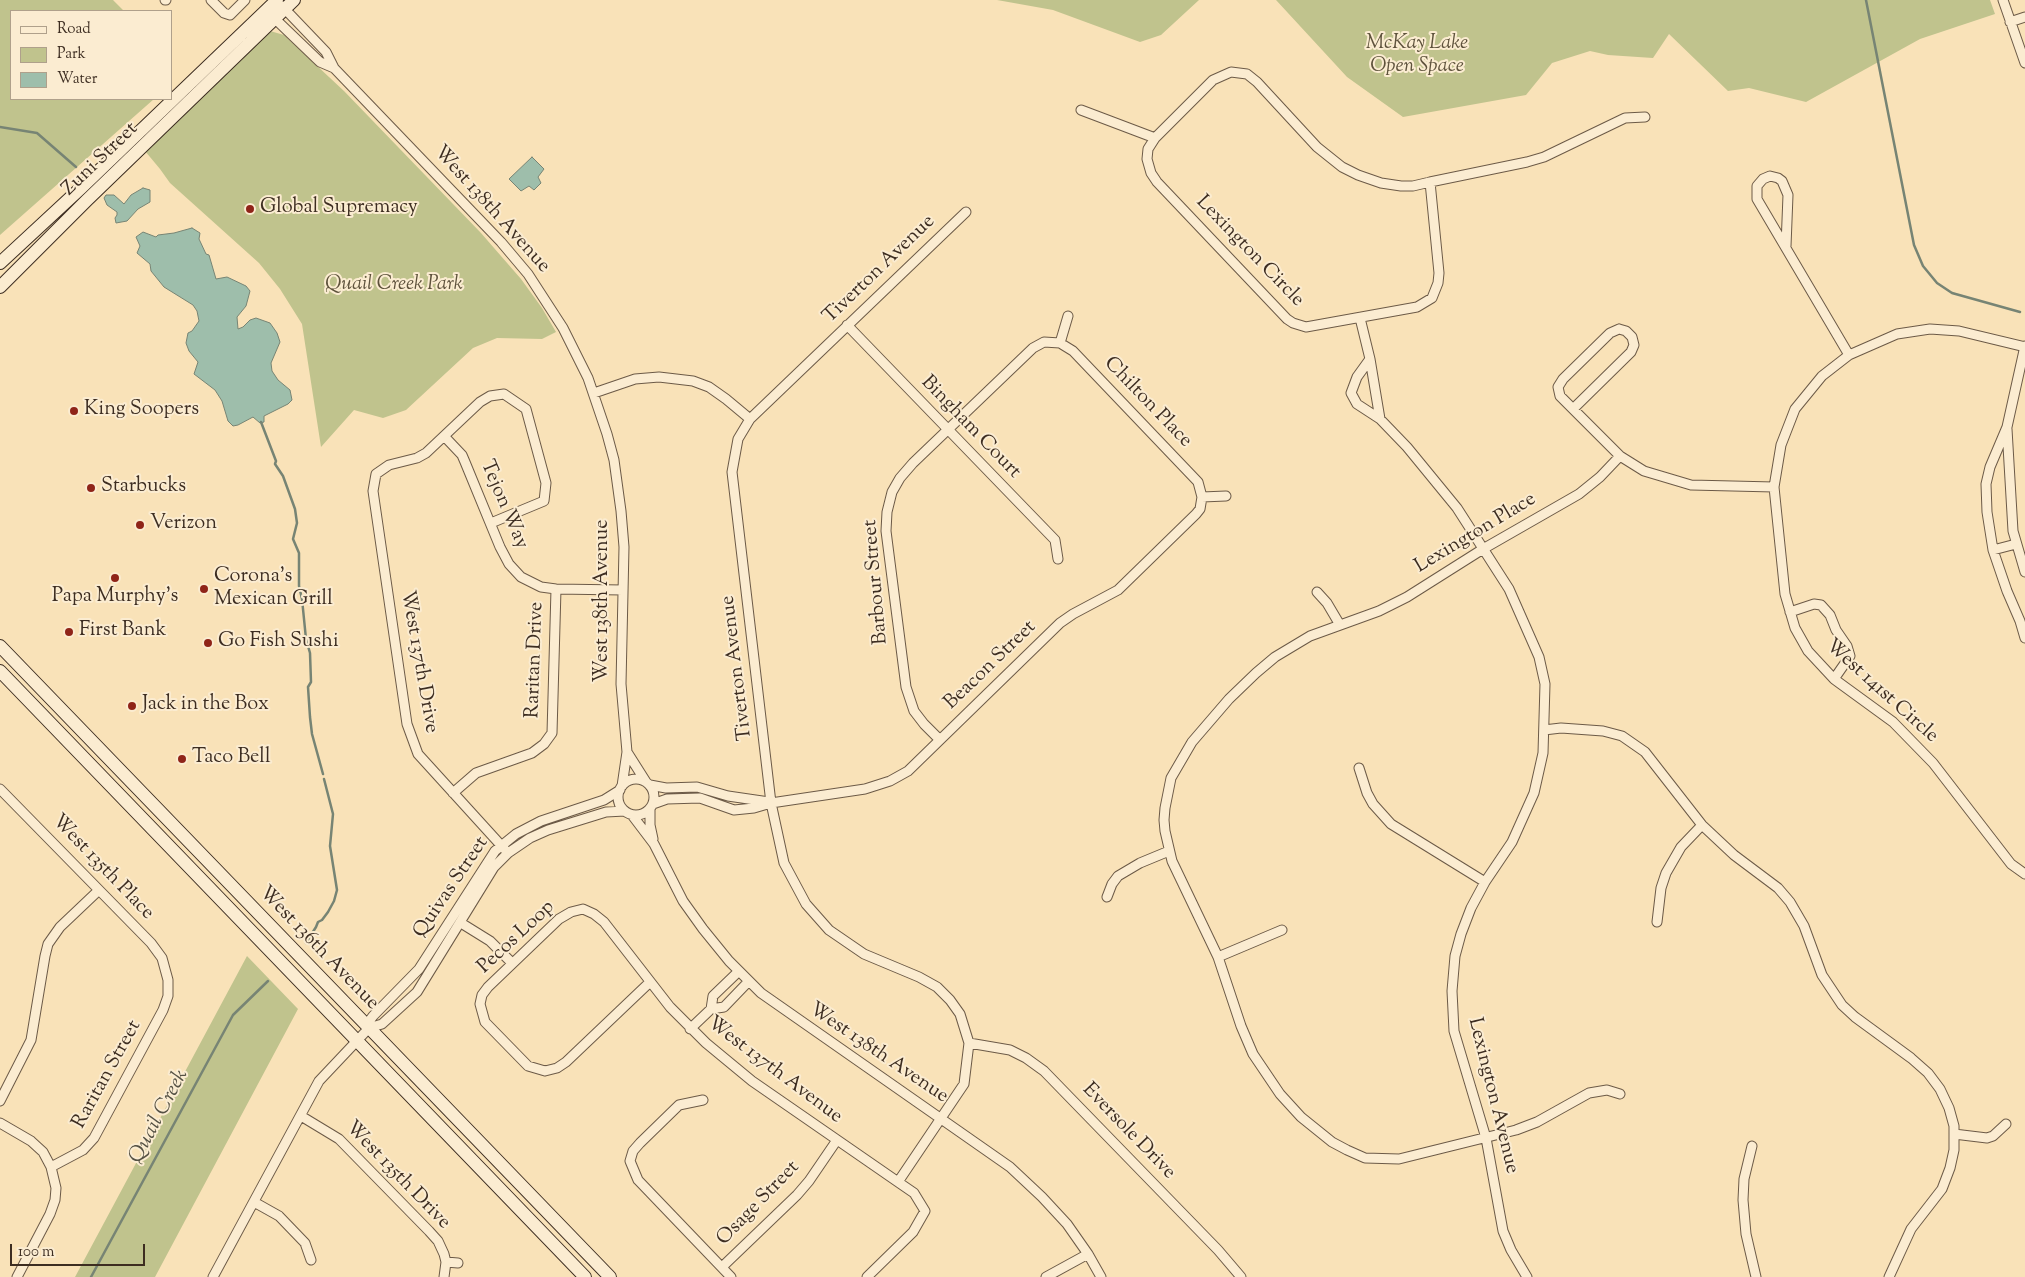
<!DOCTYPE html>
<html>
<head>
<meta charset="utf-8">
<style>
  body { margin:0 }
  #map { position:relative; width:2025px; height:1277px; overflow:hidden; background:#f9e2b8; font-family:"Sorts Mill Goudy",serif }
  canvas { display:block }
  .legend { position:absolute; left:10px; top:10px; width:162px; height:90px; box-sizing:border-box; background:#fbecd1; border:1px solid #afa08b; margin:0; padding:6px 9px; list-style:none; font-size:15px; color:#3d2d21 }
  .legend li { display:flex; align-items:center; gap:10px; height:25px }
  .legend b { width:25px; border:1px solid #afa08b }
  .scale { position:absolute; left:10px; top:1244px; width:135px; height:22px; box-sizing:border-box; border:2px solid #3d2d21; border-top:0; padding-left:6px; font-size:15px; line-height:18px; white-space:nowrap; color:#3d2d21; -webkit-text-stroke:4px #fbecd1; paint-order:stroke }
</style>
</head>
<body>
<div id="map">
<canvas width="2025" height="1277"></canvas>
<ul class="legend">
<li><b style="height:6px;background:#fbecd1"></b>Road</li>
<li><b style="height:14px;background:#c0c38d"></b>Park</li>
<li><b style="height:14px;background:#9ebeab"></b>Water</li>
</ul>
<div class="scale">100 m</div>
</div>
<script>
const g = document.querySelector('canvas').getContext('2d');
g.lineJoin = 'round';
function fill(path, color) {
  g.fillStyle = color;
  g.fill(path, 'evenodd');
}
function shape(rows) {
  const path = new Path2D();
  for (const r of rows) {
    if (r.length === 3) {
      path.moveTo(r[0] + r[2], r[1]);
      path.arc(r[0], r[1], r[2], 0, 2 * Math.PI);
      continue;
    }
    path.moveTo(r[0], r[1]);
    for (let i = 2; i < r.length; i += 2) path.lineTo(r[i], r[i + 1]);
  }
  return path;
}
function stroke(path, color, width, dash) {
  g.strokeStyle = color;
  g.lineWidth = width;
  g.lineCap = dash ? 'butt' : 'round';
  g.setLineDash(dash || []);
  g.stroke(path);
}
function drawText(font, color, halo, rows, align = 'center') {
  g.font = font + ' "Sorts Mill Goudy",serif';
  g.lineWidth = 4;
  g.setLineDash([]);
  g.textBaseline = 'middle';
  g.strokeStyle = halo;
  g.fillStyle = color;
  for (const [text, x, y, turn = 0] of rows) {
    g.save();
    g.translate(x, y);
    g.rotate((+turn || 0) * Math.PI / 180);
    g.textAlign = isNaN(turn) ? turn : align;
    if (halo) g.strokeText(text, 0, 0);
    g.fillText(text, 0, 0);
    g.restore();
  }
}
const green = shape([
  [0,0,113,0,124,11,11,11,11,99,154,99,0,235],
  [997,0,1199,0,1161,35,1140,42,1053,10],
  [1276,0,1990,0,1995,14,1920,39,1806,102,1749,88,1728,91,1669,34,1653,58,1608,55,1590,51,1552,63,1526,95,1403,117,1347,77],
  [270,31,284,35,344,91,481,233,521,279,542,308,556,332,542,339,497,338,473,348,406,410,383,418,354,410,321,447,302,324,280,289,259,263,170,183,160,169,145,151],
  [247,956,298,1009,155,1277,75,1277]
]);
const water = shape([
  [532,157,544,169,538,177,541,183,534,190,529,186,521,191,509,179,532,157],
  [143,188,150,190,150,202,138,209,127,221,116,223,115,218,117,215,117,212,107,205,104,198,106,195,114,195,124,204,131,195,143,188],
  [192,228,200,233,199,239,206,254,209,255,216,279,227,277,246,286,250,291,246,306,237,317,238,329,243,327,250,320,256,318,270,323,277,333,280,342,271,363,272,371,278,380,290,390,292,400,288,404,264,416,264,422,260,423,253,417,238,425,233,426,228,421,222,401,215,390,194,374,198,362,189,351,186,343,188,333,192,331,199,321,197,311,193,305,164,287,151,271,150,264,137,253,140,246,136,237,143,232,156,237,158,235,174,233,192,228]
]);
const stream = shape([
  [1866,0,1914,245,1923,266,1937,283,1952,293,2020,312],
  [0,127,37,133,76,167],
  [261,422,276,461,275,464,283,476,295,509,297,523,293,539,299,553,299,586,302,599,306,639,310,653,311,682,308,687,310,717,312,734,323,774],
  [306,943,316,927,318,922,322,920,328,912,334,901,337,890,330,846,333,814,324,779],
  [91,1277,233,1015,268,981]
]);
const street = shape([
  [165,0,166,0],
  [211,0,224,13,230,15,245,0],
  [2003,0,2025,63],
  [282,6,326,52,334,68,501,242,528,274,563,328,588,378,607,434,614,460,621,511,624,547,621,684,627,752,622,786],
  [271,15,320,62,334,68],
  [2010,22,2025,17],
  [1081,110,1155,138],
  [1430,182,1439,273,1438,283,1432,298,1417,307,1306,327,1293,323,1287,319,1157,182,1151,173,1147,159,1148,149,1155,138,1213,80,1231,72,1247,74,1257,82,1317,147,1342,167,1358,175,1381,183,1401,186,1413,186,1430,182,1527,162,1544,157,1625,118,1645,117],
  [1786,246,1788,195,1782,181,1778,178,1770,176,1763,179,1757,186,1757,199,1849,355],
  [1360,318,1370,359,1380,419,1407,447,1457,508,1509,589,1539,657,1545,684,1543,753,1534,793,1512,842,1485,882,1471,908,1461,934,1455,956,1452,991,1454,1031,1486,1138,1503,1231,1511,1250,1527,1277],
  [847,325,1055,540,1058,559],
  [1619,329,1626,331,1632,337,1634,345,1631,352,1573,409,1560,396,1558,387,1563,379,1610,333,1619,329],
  [1060,343,1068,316],
  [2025,346,2007,427,1990,467,1986,484,1987,512,1993,550,2007,591,2020,621,2025,638],
  [2025,347,1959,331,1930,329,1897,334,1849,355,1822,376,1795,409,1781,445,1774,487,1785,594,1795,628,1808,651,1834,679,1893,722,1933,763,2011,864,2025,874],
  [1370,359,1357,377,1351,393,1357,404,1380,419],
  [594,393,635,379,659,377,693,381,709,387,726,399,750,419],
  [1573,409,1620,456,1644,471,1691,485,1774,487],
  [2007,429,2013,531,2025,572],
  [444,436,462,455,465,462,500,547,509,564,521,577,541,587,556,589,623,590],
  [1620,456,1600,477,1579,494,1483,549,1407,597,1379,611,1310,636,1275,657,1256,673,1229,699,1192,742,1171,778,1165,808,1164,820,1165,831,1172,861,1218,957,1241,1026,1253,1054,1280,1094,1301,1117,1332,1142,1347,1150,1365,1158,1399,1159,1516,1130,1537,1122,1589,1093,1607,1090,1620,1094],
  [1202,497,1226,496],
  [491,523,544,501,546,483,526,409,504,394,490,396,480,402,426,453,417,458,389,465,376,474,373,491,407,724,418,754,508,853],
  [1993,550,2016,544],
  [1317,592,1327,603,1340,625],
  [1790,612,1814,604,1821,605,1830,615,1836,630,1847,646,1850,656,1834,679],
  [1544,730,1561,728,1603,731,1622,736,1645,752,1702,825,1734,855,1778,888,1790,902,1804,926,1822,975,1842,1005,1855,1017,1911,1058,1928,1073,1940,1089,1949,1108,1954,1126,1954,1150,1950,1168,1942,1189,1911,1229,1889,1277],
  [627,752,646,782],
  [1359,768,1367,793,1373,804,1391,824,1485,882],
  [636,797,18],
  [650,785,666,788,697,787,728,796,769,802],
  [0,789,151,943,162,958,168,980,168,996,163,1010,94,1138,83,1150,51,1167],
  [453,793,476,773,532,753,544,744,552,733,556,589],
  [653,804,667,799,700,798,734,810,754,808,771,803,865,789,890,781,908,771,1060,623,1073,614,1118,590,1196,514,1200,509,1202,497,1198,482,1073,351,1060,343,1044,342,1033,348,913,463,900,478,892,492,887,512,886,531,906,687,914,711,924,724,939,739],
  [650,809,650,825,653,839],
  [632,815,654,844,683,901,703,929,729,961,761,993,1010,1167,1042,1197,1067,1224,1088,1254,1101,1277],
  [1107,897,1112,884,1118,876,1140,863,1169,851],
  [1657,922,1661,888,1666,873,1681,847,1702,825],
  [461,923,490,941,512,963],
  [1218,957,1282,930],
  [649,983,566,1062,557,1068,545,1071,528,1066,485,1022,480,1004,482,995,488,987,559,919,571,912,583,909,594,914,604,922,670,1007,706,1043,752,1081,898,1182],
  [711,1009,724,1007,749,981],
  [369,1028,382,1024,417,992,494,867,508,853,530,838,548,830,606,812,625,811],
  [690,1029,711,1009,713,996,739,971],
  [969,1043,1010,1050,1026,1058,1044,1071,1218,1250,1241,1277],
  [703,1100,679,1105,640,1143,633,1151,630,1161,638,1180,731,1277],
  [0,1101,31,1040,45,956,48,944,60,927,99,890],
  [301,1116,339,1139,429,1231,438,1241,444,1254,446,1262,444,1277],
  [0,1123,31,1141,43,1152,51,1167,56,1188,55,1200,50,1214,17,1277],
  [1954,1134,1987,1138,1993,1136,2006,1124],
  [1752,1146,1744,1179,1743,1200,1746,1234,1756,1277],
  [254,1202,279,1216,305,1243,311,1260],
  [446,1262,458,1263],
  [722,1267,797,1195,809,1181,837,1140],
  [213,1277,319,1081,369,1028,370,1020,373,1016,419,969,495,851,516,834,541,821,604,800,620,790],
  [867,1277,913,1232,925,1211,914,1193,898,1182,964,1084,969,1043,960,1014,950,1000,937,987,919,977,864,954,829,930,806,904,784,863,771,803,732,472,738,439,750,419,966,212],
  [1046,1277,1088,1254]
]);
const secondary = shape([
  [0,263,81,188,277,0],
  [0,287,87,200,294,0],
  [0,646,610,1277],
  [0,671,585,1277]
]);
const markers = [
  [250,209,5,"#8f2418"],
  [74,411,5,"#8f2418"],
  [91,488,5,"#8f2418"],
  [140,525,5,"#8f2418"],
  [115,578,5,"#8f2418"],
  [204,589,5,"#8f2418"],
  [69,632,5,"#8f2418"],
  [208,643,5,"#8f2418"],
  [132,706,5,"#8f2418"],
  [182,759,5,"#8f2418"]
];
const parkNames = [
  ["McKay Lake",1417,45],
  ["Open Space",1417,68],
  ["Quail Creek Park",394,286]
];
const streetNames = [
  ["Zuni Street",101,160,-44],
  ["West 138th Avenue",491,210,48],
  ["Lexington Circle",1249,252,46],
  ["Tiverton Avenue",880,270,-44],
  ["Chilton Place",1147,403,46],
  ["Bingham Court",970,428,46],
  ["Tejon Way",503,505,67],
  ["Lexington Place",1476,534,-31],
  ["Barbour Street",877,582,-95],
  ["West 138th Avenue",604,601,-90],
  ["Raritan Drive",536,660,-88],
  ["West 137th Drive",418,662,80],
  ["Beacon Street",991,666,-44],
  ["Tiverton Avenue",738,668,-97],
  ["West 141st Circle",1881,692,42],
  ["West 135th Place",102,868,46],
  ["Quivas Street",452,888,-56],
  ["Pecos Loop",517,938,-43],
  ["West 136th Avenue",318,949,46],
  ["West 138th Avenue",878,1054,34],
  ["West 137th Avenue",774,1071,37],
  ["Raritan Street",108,1075,-61],
  ["Lexington Avenue",1492,1096,76],
  ["Eversole Drive",1128,1132,46],
  ["West 135th Drive",397,1176,46],
  ["Osage Street",759,1204,-46]
];
const poiNames = [
  ["Global Supremacy",260,209],
  ["King Soopers",84,411],
  ["Starbucks",101,488],
  ["Verizon",150,525],
  ["Corona's",214,578],
  ["Mexican Grill",214,601],
  ["Papa Murphy's",115,598,"center"],
  ["First Bank",79,632],
  ["Go Fish Sushi",218,643],
  ["Jack in the Box",142,706],
  ["Taco Bell",192,759]
];
const waterNames = [
  ["Quail Creek",160,1117,-62]
];
fill(green, '#c0c38d');
fill(water, '#9ebeab');
stroke(water, '#778474', 1);
stroke(stream, '#778474', 2.5);
stroke(street, '#6c5a47', 11);
stroke(secondary, '#3d2d21', 14);
stroke(street, '#fbecd1', 9);
stroke(secondary, '#fbecd1', 12);
for (const [x, y, r, color] of markers) {
  const dot = new Path2D();
  dot.arc(x, y, r, 0, 2 * Math.PI);
  g.fillStyle = color;
  g.fill(dot);
  stroke(dot, '#fbecd1', 2);
}
drawText('italic 20px', '#5e523c', '#fbecd1', parkNames);
drawText('20px', '#3d2d21', '#fbecd1', streetNames);
drawText('20px', '#3d2d21', '#fbecd1', poiNames, 'left');
drawText('italic 21px', '#555144', '#fbecd1', waterNames);
</script>
</body>
</html>
